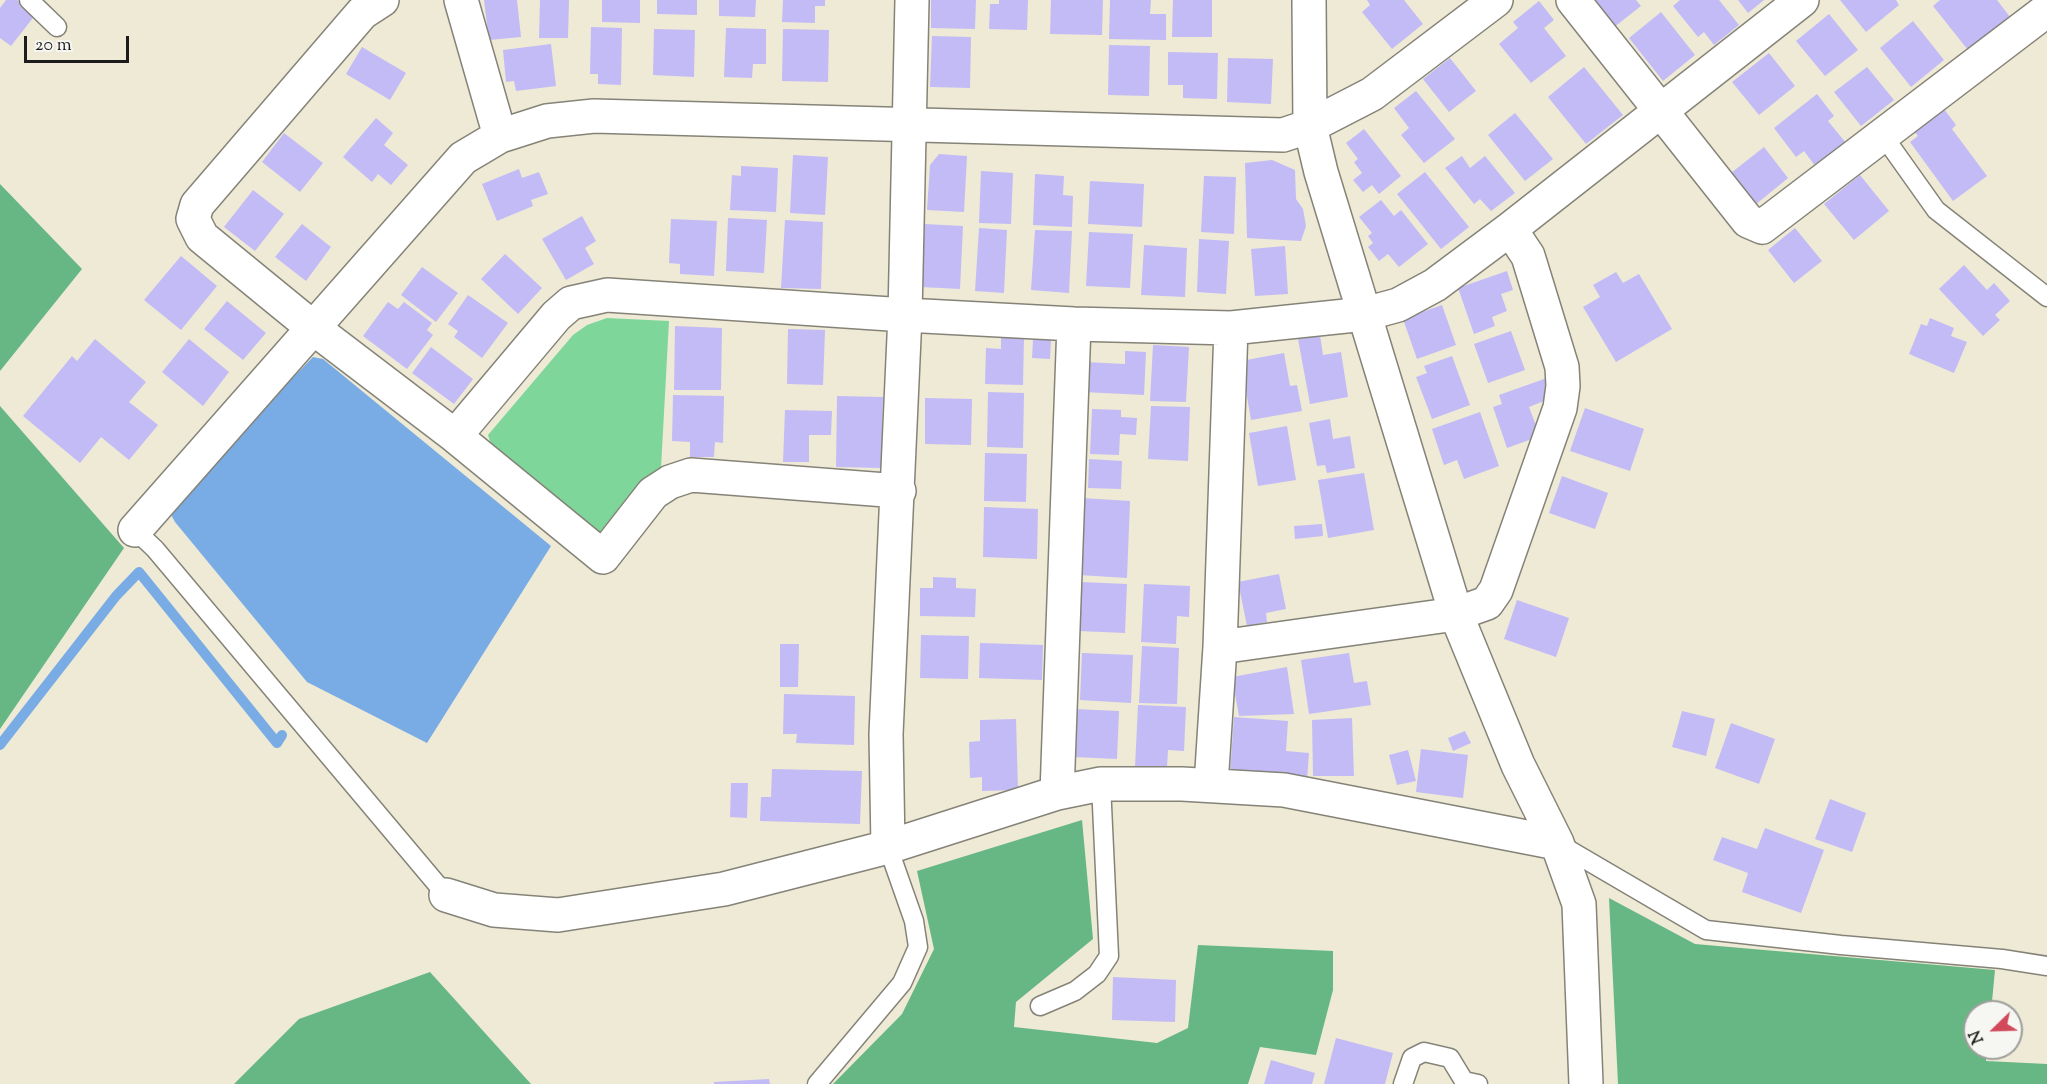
<!DOCTYPE html>
<html>
<head>
<meta charset="utf-8">
<style>
  body { margin:0 }
  #map { position:relative; width:2047px; height:1084px; overflow:hidden; background:#eeead5; font-family:"Sorts Mill Goudy",serif }
  canvas { display:block }
  .north { position:absolute; left:1963px; top:1000px; width:60px; height:60px; box-sizing:border-box; background:#f6f6f2; border:2px solid #9f9f9c; border-radius:50%; rotate:247deg; font-size:16px; font-weight:700; line-height:24px; text-align:center; color:#1c1c1c }
  .north::after { content:''; display:block; margin:auto; width:21px; height:27px; background:#d1495b; clip-path:polygon(50% 0,100% 100%,50% 72%,0 100%) }
  .scale { position:absolute; left:24px; top:36px; width:105px; height:27px; box-sizing:border-box; border:3px solid #1c1c1c; border-top:0; padding-left:8px; font-size:18px; line-height:21px; white-space:nowrap; color:#1c1c1c; -webkit-text-stroke:4px #f6f6f2; paint-order:stroke }
</style>
</head>
<body>
<div id="map">
<canvas width="2047" height="1084"></canvas>
<div class="north">N</div>
<div class="scale">20 m</div>
</div>
<script>
const g = document.querySelector('canvas').getContext('2d');
g.lineJoin = 'round';
function fill(path, color) {
  g.fillStyle = color;
  g.fill(path, 'evenodd');
}
function shape(rows) {
  const path = new Path2D();
  for (const r of rows) {
    path.moveTo(r[0], r[1]);
    for (let i = 2; i < r.length; i += 2) path.lineTo(r[i], r[i + 1]);
  }
  return path;
}
function stroke(path, color, width, dash) {
  g.strokeStyle = color;
  g.lineWidth = width;
  g.lineCap = dash ? 'butt' : 'round';
  g.setLineDash(dash || []);
  g.stroke(path);
}
const green = shape([
  [607,318,669,321,661,468,649,475,603,531,590,532,492,448,488,435,573,335,587,325]
]);
const forest = shape([
  [0,184,82,269,0,371],
  [0,406,124,548,0,729],
  [1082,820,1093,939,1016,1002,1014,1027,1157,1043,1188,1028,1198,945,1333,951,1333,990,1316,1055,1260,1047,1248,1084,833,1084,902,1014,934,949,917,871],
  [1609,898,1695,944,1995,970,1991,1012,1975,1012,1975,1048,1987,1048,1986,1061,2047,1064,2047,1084,1618,1084],
  [430,972,531,1084,234,1084,299,1019]
]);
const water = shape([
  [313,357,323,359,551,546,427,743,307,682,175,522,167,507]
]);
const stream = shape([
  [0,745,116,596,139,572,277,743,282,735]
]);
const building = shape([
  [6,0,17,0,36,14,11,46,0,38,0,8],
  [484,0,517,0,521,37,489,40],
  [540,0,569,0,568,38,539,38],
  [602,0,640,0,640,23,602,22],
  [657,0,697,0,697,15,657,14],
  [719,0,756,0,755,17,719,16],
  [783,0,825,0,825,6,815,6,815,23,782,22],
  [931,0,976,0,975,29,931,28],
  [999,0,1028,0,1027,30,989,29,990,4,999,4],
  [1051,0,1103,0,1102,35,1050,34],
  [1110,0,1151,0,1150,14,1166,14,1166,40,1109,39],
  [1173,0,1212,0,1212,37,1172,37],
  [1367,0,1404,0,1423,24,1392,49,1362,12,1370,5],
  [1591,0,1636,0,1641,6,1613,28],
  [1680,0,1719,0,1739,25,1714,45,1704,32,1698,37,1673,6],
  [1738,0,1764,0,1748,13],
  [1840,0,1896,0,1899,5,1866,32],
  [1940,0,1997,0,2010,17,1968,50,1933,6],
  [1539,1,1554,20,1544,28,1566,56,1531,83,1499,44,1518,28,1513,22],
  [1661,12,1695,55,1663,81,1629,38],
  [1829,14,1858,50,1825,76,1796,41],
  [1913,21,1944,60,1911,87,1880,48],
  [591,27,622,28,621,85,598,84,598,74,590,74],
  [726,28,766,29,766,64,753,64,752,78,724,77],
  [654,29,695,30,694,77,653,75],
  [783,29,829,30,828,82,782,81],
  [932,36,971,37,970,88,930,87],
  [551,44,556,86,516,91,514,81,506,82,503,50],
  [1109,45,1150,46,1149,96,1108,95],
  [362,47,406,73,390,100,346,74],
  [1168,52,1218,53,1217,99,1183,98,1183,85,1168,85],
  [1769,53,1795,86,1759,115,1732,82],
  [1228,58,1273,59,1271,104,1227,102],
  [1450,58,1476,91,1449,112,1423,79],
  [1584,67,1623,115,1586,144,1548,97],
  [1867,67,1894,100,1861,126,1834,92],
  [1416,91,1455,139,1424,163,1401,135,1409,128,1394,108],
  [1817,94,1834,116,1828,121,1846,143,1816,167,1804,151,1796,157,1774,128],
  [1944,109,1956,125,1952,129,1987,176,1953,201,1910,142,1918,136,1914,131],
  [1515,113,1553,159,1525,181,1488,135],
  [376,118,393,133,384,145,408,165,391,185,378,174,372,182,343,157],
  [1364,129,1401,176,1379,194,1372,185,1363,192,1353,180,1362,173,1354,162,1358,159,1346,143],
  [284,133,323,163,300,192,262,162],
  [1764,147,1788,178,1755,205,1731,173],
  [939,154,967,156,964,212,927,210,930,165],
  [793,155,828,157,825,215,790,213],
  [1462,156,1470,168,1485,156,1515,193,1491,211,1480,199,1474,204,1445,168],
  [1272,160,1295,170,1296,199,1303,209,1306,226,1301,241,1247,238,1245,163],
  [741,166,778,168,776,212,730,210,732,175,741,176],
  [519,169,522,178,539,172,548,194,531,200,533,206,497,221,482,184],
  [981,171,1013,173,1011,224,979,223],
  [1425,172,1469,227,1441,249,1397,194],
  [1035,174,1064,176,1063,195,1073,196,1072,227,1033,225],
  [1860,175,1889,211,1854,240,1824,204],
  [1204,176,1236,177,1234,234,1201,232],
  [1090,181,1144,184,1142,227,1088,224],
  [253,190,284,214,255,251,224,227],
  [1381,200,1394,216,1401,210,1428,244,1399,267,1388,254,1379,261,1368,247,1373,243,1368,236,1372,233,1359,217],
  [582,216,596,241,585,248,594,264,566,280,542,239],
  [728,218,767,220,764,273,726,271],
  [671,219,717,221,714,276,680,274,680,264,669,263],
  [785,220,823,222,821,289,781,288],
  [302,224,331,247,306,281,275,257],
  [924,224,963,226,960,289,921,287],
  [979,228,1007,230,1004,293,975,291],
  [1795,228,1822,261,1794,283,1768,250],
  [1035,230,1072,231,1069,293,1031,290],
  [1089,232,1133,234,1130,288,1086,286],
  [1199,239,1229,241,1226,294,1197,292],
  [1144,245,1187,248,1185,297,1141,295],
  [1285,246,1288,294,1255,296,1251,249],
  [505,254,542,288,518,314,481,279],
  [181,256,217,286,181,330,144,300],
  [1964,265,1987,290,1994,283,2010,301,1995,315,2000,320,1983,336,1939,289],
  [422,267,458,293,436,322,401,295],
  [1507,271,1513,290,1501,294,1507,311,1492,317,1495,326,1474,334,1458,288],
  [1616,272,1623,283,1639,274,1672,329,1616,362,1583,307,1600,297,1593,285],
  [468,295,508,323,482,358,454,337,458,331,448,324],
  [227,301,266,333,243,360,204,329],
  [388,302,398,309,404,302,432,323,427,330,433,335,407,369,363,336],
  [1442,305,1456,345,1417,359,1403,319],
  [1930,318,1954,328,1951,336,1967,342,1954,373,1909,354,1921,324,1927,326],
  [675,326,722,328,721,390,674,390],
  [788,329,825,330,823,385,787,384],
  [1511,331,1525,370,1488,383,1474,344],
  [1320,335,1323,355,1341,352,1348,397,1310,404,1298,339],
  [1001,338,1024,338,1023,385,985,384,986,348,1001,349],
  [95,339,146,382,129,402,158,425,129,460,101,437,80,463,23,416,72,356,77,361],
  [189,339,229,372,203,406,162,372],
  [1033,340,1051,340,1050,359,1032,358],
  [1153,345,1189,347,1186,402,1150,401],
  [431,347,473,379,454,404,412,373],
  [1125,351,1146,352,1144,395,1083,392,1085,362,1125,364],
  [1284,353,1290,386,1297,385,1302,411,1251,420,1241,361],
  [1452,356,1470,405,1432,419,1416,377,1427,373,1424,366],
  [1547,378,1554,397,1529,407,1540,436,1507,448,1493,407,1502,404,1499,395],
  [988,392,1024,393,1023,448,987,447],
  [673,395,724,396,723,443,715,442,714,457,690,457,690,442,672,441],
  [837,396,883,397,881,468,836,467],
  [925,398,972,399,971,445,925,444],
  [1151,406,1190,407,1188,461,1148,459],
  [1585,408,1644,429,1630,471,1570,451],
  [1092,409,1121,410,1121,417,1137,418,1136,435,1120,434,1119,455,1090,454],
  [785,410,832,411,831,435,809,435,809,462,783,462],
  [1480,412,1499,466,1464,479,1457,460,1444,465,1432,429],
  [1330,419,1333,439,1350,436,1355,468,1327,473,1325,465,1317,466,1309,423],
  [1287,426,1296,480,1258,486,1249,433],
  [985,453,1027,454,1026,502,984,501],
  [1089,459,1122,461,1121,489,1088,488],
  [1364,473,1374,530,1328,538,1318,480],
  [1562,476,1608,493,1595,529,1549,513],
  [1082,498,1130,501,1127,578,1079,575],
  [984,507,1038,509,1037,559,983,557],
  [1322,524,1323,536,1295,539,1294,526],
  [1279,574,1286,609,1266,613,1267,622,1247,626,1238,582],
  [933,577,956,578,956,588,976,589,975,617,920,616,920,588,933,588],
  [1081,582,1127,584,1125,633,1079,631],
  [1144,584,1190,586,1189,617,1177,616,1176,644,1141,642],
  [1517,600,1569,618,1556,657,1504,639],
  [921,635,969,636,968,679,920,678],
  [980,643,1043,645,1042,680,979,678],
  [780,644,799,644,798,687,780,687],
  [1142,646,1179,648,1177,704,1139,703],
  [1082,653,1133,655,1131,703,1080,700],
  [1349,653,1354,683,1367,681,1371,705,1309,714,1301,660],
  [1287,667,1294,714,1239,716,1232,677],
  [784,694,855,696,854,745,796,743,797,734,783,734],
  [1138,705,1186,707,1184,751,1168,750,1167,768,1135,767],
  [1075,709,1119,711,1117,759,1073,757],
  [1682,711,1715,719,1706,756,1672,747],
  [1234,717,1288,721,1286,751,1309,753,1307,780,1230,774],
  [1352,718,1354,776,1313,776,1312,720],
  [1016,719,1018,790,982,791,982,777,970,778,969,742,980,741,980,720],
  [1731,723,1775,739,1759,784,1715,768],
  [1465,731,1471,743,1453,751,1448,738],
  [1421,749,1468,755,1463,798,1416,792],
  [1408,750,1416,781,1397,785,1389,755],
  [772,769,862,771,860,824,760,821,761,797,771,797],
  [731,783,748,783,747,818,730,817],
  [1830,799,1866,813,1852,852,1815,839],
  [1765,828,1824,850,1801,913,1742,892,1748,873,1713,860,1722,837,1757,849],
  [1113,977,1176,980,1175,1022,1112,1020],
  [1336,1038,1393,1053,1385,1084,1324,1084],
  [1271,1060,1315,1073,1312,1084,1264,1084],
  [769,1079,770,1084,714,1084,714,1082]
]);
const lane = shape([
  [29,0,57,27],
  [1882,134,1936,210,2047,297],
  [135,530,155,549,446,895],
  [1559,844,1706,930,1841,945,2002,959,2047,966],
  [1040,1006,1075,991,1097,974,1109,956,1101,784],
  [817,1084,902,983,918,947,914,921,888,847],
  [1403,1084,1412,1058,1424,1052,1450,1058,1464,1081,1478,1084]
]);
const street = shape([
  [382,0,362,13,197,205,193,219,202,237,312,327,455,436,603,557,653,493,670,482,691,475,899,491],
  [461,0,500,136],
  [1309,0,1310,126,1321,172,1456,614,1518,765,1557,843,1579,904,1586,1084],
  [1573,0,1748,221,1762,227,2047,10],
  [455,436,556,316,571,303,607,295,905,315,1074,324,1231,328,1365,314,1398,305,1435,285,1510,229,1802,0],
  [135,530,463,158,500,136,547,121,594,116,1283,135,1310,126,1372,94,1496,0],
  [1220,647,1456,614,1487,603,1496,590,1560,408,1563,386,1562,367,1528,256,1510,229],
  [1211,785,1220,647,1231,328],
  [1057,793,1074,324],
  [888,847,886,734,905,315,912,0],
  [446,895,494,910,558,915,724,889,888,847,1057,793,1101,784,1182,784,1284,790,1557,843]
]);
fill(green, '#7ed69b');
fill(forest, '#66b783');
fill(water, '#79abe5');
stroke(stream, '#79abe5', 10);
fill(building, '#c3bbf6');
stroke(lane, '#858378', 21);
stroke(street, '#858378', 36);
stroke(lane, '#fff', 18);
stroke(street, '#fff', 33);
</script>
</body>
</html>
